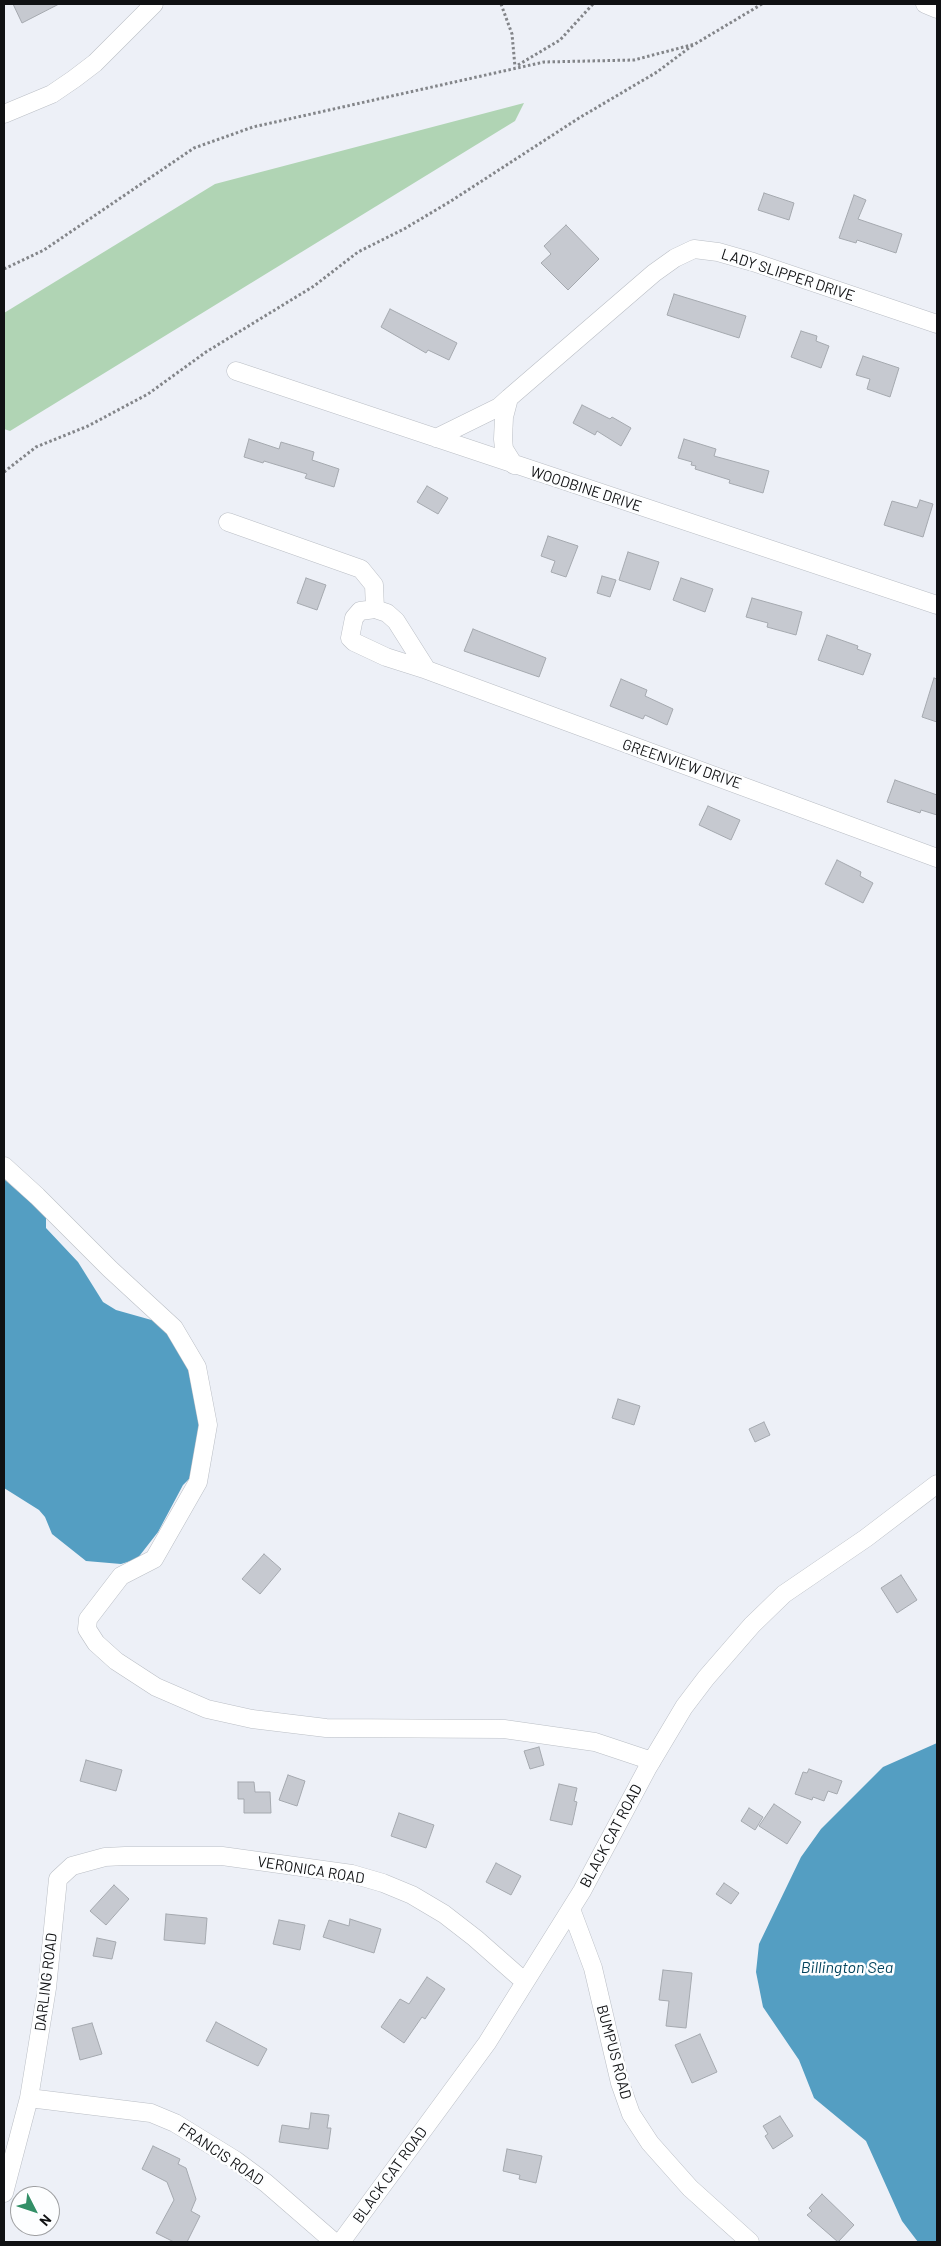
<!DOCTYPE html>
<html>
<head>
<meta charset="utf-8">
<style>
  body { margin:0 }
  #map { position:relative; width:941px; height:2246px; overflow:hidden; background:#edf0f7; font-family:Barlow,sans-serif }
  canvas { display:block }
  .frame { position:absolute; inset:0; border:5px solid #101113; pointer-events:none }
  .north { position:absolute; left:10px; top:2186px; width:50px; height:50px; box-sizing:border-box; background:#fdfeff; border:1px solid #9e9fa1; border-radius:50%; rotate:131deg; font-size:14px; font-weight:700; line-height:20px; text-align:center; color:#101113 }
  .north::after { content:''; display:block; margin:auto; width:18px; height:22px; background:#328f67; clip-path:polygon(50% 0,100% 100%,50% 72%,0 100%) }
</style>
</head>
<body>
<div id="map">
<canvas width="941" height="2246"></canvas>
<div class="frame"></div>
<div class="north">N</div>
</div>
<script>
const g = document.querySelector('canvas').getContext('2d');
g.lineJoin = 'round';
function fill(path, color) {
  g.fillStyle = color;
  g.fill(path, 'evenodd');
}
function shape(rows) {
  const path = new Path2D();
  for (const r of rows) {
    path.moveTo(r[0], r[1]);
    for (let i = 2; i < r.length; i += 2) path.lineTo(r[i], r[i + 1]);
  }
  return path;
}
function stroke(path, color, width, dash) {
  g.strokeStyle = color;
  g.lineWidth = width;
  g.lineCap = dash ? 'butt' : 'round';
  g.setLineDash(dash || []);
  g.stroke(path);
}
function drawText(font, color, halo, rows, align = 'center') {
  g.font = font + ' Barlow,sans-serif';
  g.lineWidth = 5;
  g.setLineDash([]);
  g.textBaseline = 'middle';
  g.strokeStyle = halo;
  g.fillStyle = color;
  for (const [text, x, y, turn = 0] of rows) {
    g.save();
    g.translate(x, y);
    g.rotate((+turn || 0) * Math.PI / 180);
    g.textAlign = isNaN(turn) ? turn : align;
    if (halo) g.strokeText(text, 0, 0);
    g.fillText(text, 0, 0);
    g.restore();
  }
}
const green = shape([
  [524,103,515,121,10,431,4,429,4,313,215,184]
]);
const water = shape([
  [4,1179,46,1216,46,1228,78,1262,103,1302,116,1310,155,1321,178,1341,202,1400,194,1474,183,1485,158,1532,137,1559,121,1564,86,1561,52,1534,45,1517,39,1510,4,1488],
  [937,1743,937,2242,918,2242,902,2221,866,2141,814,2098,799,2060,763,2007,756,1972,759,1944,801,1857,821,1829,883,1767]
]);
const building = shape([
  [13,4,59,4,22,23,13,4],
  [764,193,794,203,789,220,758,210,764,193],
  [854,195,866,200,858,219,902,234,896,253,857,240,856,243,839,238,854,195],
  [566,225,599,259,568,290,541,263,551,254,544,246,566,225],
  [674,294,746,316,739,338,667,315,674,294],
  [390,309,457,343,449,360,428,350,426,353,381,327,390,309],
  [801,331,817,336,816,341,829,346,821,368,791,357,801,331],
  [863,356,899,368,890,397,867,389,870,379,856,375,863,356],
  [582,405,610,419,612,417,631,428,621,446,597,431,595,435,573,423,582,405],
  [249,439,279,449,281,442,314,452,312,460,339,469,334,487,305,478,307,474,264,461,263,463,244,457,249,439],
  [684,439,716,449,714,456,769,471,763,493,729,483,730,480,695,469,696,466,691,465,692,462,678,458,684,439],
  [427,486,448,498,438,514,417,502,427,486],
  [920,500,933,504,923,537,884,525,892,501,917,508,920,500],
  [548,536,578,546,566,577,551,572,555,561,541,556,548,536],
  [628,552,659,562,650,590,619,580,628,552],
  [602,576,616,580,610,597,597,593,602,576],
  [306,578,326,585,317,610,297,603,306,578],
  [681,578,713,589,705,612,673,600,681,578],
  [752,598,802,612,796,635,767,627,768,623,746,617,752,598],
  [473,629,546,658,539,677,464,651,473,629],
  [827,635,858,646,857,649,871,654,863,675,818,660,827,635],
  [934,678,937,679,937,722,922,717,934,678],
  [621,679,647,690,645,696,673,709,667,725,645,715,643,719,610,706,621,679],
  [895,780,937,795,937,815,921,810,920,813,887,802,895,780],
  [708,806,740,820,731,840,699,825,708,806],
  [837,860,861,872,860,876,873,883,863,903,825,884,837,860],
  [618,1399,640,1406,634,1425,612,1418,618,1399],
  [764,1422,770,1435,755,1442,749,1429,764,1422],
  [264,1554,281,1569,260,1594,242,1579,264,1554],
  [901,1575,917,1600,897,1613,881,1588,901,1575],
  [539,1747,544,1765,530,1769,524,1751,539,1747],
  [86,1760,122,1770,116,1791,80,1781,86,1760],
  [809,1769,842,1781,837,1794,828,1791,824,1801,813,1797,812,1800,795,1794,803,1772,807,1773,809,1769],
  [288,1775,305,1781,297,1806,279,1800,288,1775],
  [238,1782,254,1782,255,1792,270,1792,271,1813,244,1813,244,1799,238,1799,238,1782],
  [559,1784,577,1788,574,1801,577,1802,572,1825,550,1820,559,1784],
  [774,1804,801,1822,787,1844,759,1826,774,1804],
  [749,1808,763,1817,755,1830,741,1821,749,1808],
  [399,1813,434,1825,426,1848,391,1836,399,1813],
  [496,1863,521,1876,511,1895,486,1882,496,1863],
  [724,1883,739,1893,731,1904,716,1894,724,1883],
  [114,1885,129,1899,106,1925,90,1911,114,1885],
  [166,1914,207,1918,205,1944,164,1940,166,1914],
  [350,1919,381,1929,374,1953,323,1937,329,1920,349,1926,350,1919],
  [279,1920,305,1925,300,1950,273,1944,279,1920],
  [97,1938,116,1942,112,1959,93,1956,97,1938],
  [663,1970,692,1973,686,2028,666,2026,669,2001,659,2000,663,1970],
  [427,1977,445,1989,425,2019,422,2017,404,2043,381,2027,400,1999,409,2004,427,1977],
  [216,2022,267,2049,258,2066,206,2041,216,2022],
  [92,2023,102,2054,80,2060,72,2028,92,2023],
  [700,2034,717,2072,692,2083,675,2045,700,2034],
  [311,2113,329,2115,327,2128,331,2128,328,2149,279,2142,282,2125,309,2129,311,2113],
  [780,2116,793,2136,773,2149,765,2136,768,2134,763,2126,780,2116],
  [153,2146,180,2159,178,2164,186,2168,196,2199,191,2211,200,2216,187,2242,174,2242,156,2233,174,2200,167,2182,142,2169,153,2146],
  [507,2149,542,2156,536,2183,519,2179,520,2175,503,2171,507,2149],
  [822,2194,854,2225,838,2242,807,2215,812,2211,809,2208,822,2194]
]);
const path = shape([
  [501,4,512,34,515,67],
  [518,65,560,40,593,4],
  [4,269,44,250,194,148,253,127,544,62,634,60,695,44,762,4],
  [4,472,36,447,88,426,148,394,206,352,314,286,358,252,404,229,451,201,579,118,657,72,693,45]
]);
const minor = shape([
  [925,4,937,9],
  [4,114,52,94,74,79,95,63,154,4],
  [236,371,937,605],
  [436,438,499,407,509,398],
  [514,465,504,449,503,439,504,417,509,398,654,273,675,258,694,249,718,252,753,262,937,324],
  [228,522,361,569,374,585,375,609,387,613,396,621,427,670,937,858],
  [375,609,360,611,354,618,350,638,354,642,386,657,427,670],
  [4,1166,37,1196,110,1269,174,1328,197,1367,208,1425,198,1482,154,1559,121,1576,88,1619,87,1629,96,1643,116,1661,156,1687,207,1709,252,1719,326,1728,504,1729,595,1742,652,1761],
  [571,1909,593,1968,620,2083,631,2114,650,2143,690,2188,750,2242],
  [29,2098,151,2113,175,2123,235,2160,266,2183,334,2242],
  [4,2193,29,2098,47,1988,58,1879,72,1866,105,1857,125,1856,222,1856,352,1874,383,1883,412,1895,444,1914,475,1938,525,1982],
  [341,2242,487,2043,582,1891,647,1769,684,1707,706,1678,752,1625,784,1594,866,1538,937,1484]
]);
const streetNames = [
  ["LADY SLIPPER DRIVE",788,275,18],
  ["WOODBINE DRIVE",586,489,18],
  ["GREENVIEW DRIVE",682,764,19],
  ["BLACK CAT ROAD",611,1836,-62],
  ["VERONICA ROAD",311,1870,9],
  ["DARLING ROAD",46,1982,-83],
  ["BUMPUS ROAD",614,2052,75],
  ["FRANCIS ROAD",221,2154,34],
  ["BLACK CAT ROAD",390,2175,-54]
];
const waterNames = [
  ["Billington Sea",847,1968]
];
fill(green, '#b0d4b4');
fill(water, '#549ec2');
fill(building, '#c6c9d0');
stroke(building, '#a5a9af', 1);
stroke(minor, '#babec5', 19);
stroke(path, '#838589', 3, [2.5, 2.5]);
stroke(minor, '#fff', 18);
drawText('15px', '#101113', '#fdfeff', streetNames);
drawText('italic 16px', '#03445d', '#fdfeff', waterNames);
</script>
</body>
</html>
